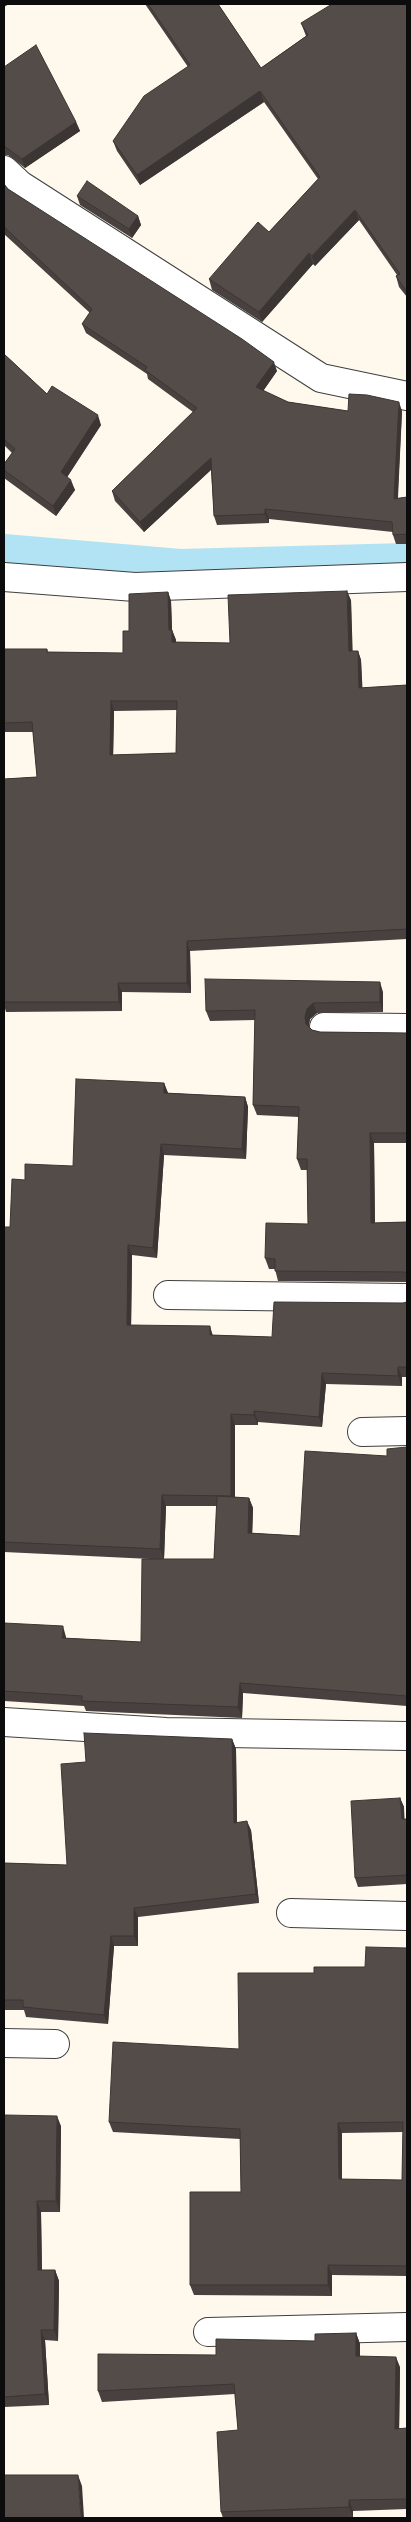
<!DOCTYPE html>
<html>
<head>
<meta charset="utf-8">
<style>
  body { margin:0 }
  #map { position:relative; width:411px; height:2522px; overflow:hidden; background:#fef9ec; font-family:"Source Serif 4",serif }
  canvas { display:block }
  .frame { position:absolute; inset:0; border:5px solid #0c0c0c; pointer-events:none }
</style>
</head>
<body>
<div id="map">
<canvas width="411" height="2522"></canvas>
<div class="frame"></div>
</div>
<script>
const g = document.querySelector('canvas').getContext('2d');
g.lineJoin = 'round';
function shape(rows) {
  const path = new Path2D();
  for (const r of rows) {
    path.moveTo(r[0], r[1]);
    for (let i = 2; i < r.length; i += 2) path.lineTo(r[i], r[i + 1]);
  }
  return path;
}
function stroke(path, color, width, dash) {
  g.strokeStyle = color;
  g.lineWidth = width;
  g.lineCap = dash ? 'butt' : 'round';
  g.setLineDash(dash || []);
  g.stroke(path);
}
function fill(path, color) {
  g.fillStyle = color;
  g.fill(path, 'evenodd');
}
const canal = shape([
  [4,552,180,567,407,561]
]);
const street = shape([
  [4,170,20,185,321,378,407,396],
  [4,577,135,587,407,577],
  [324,1027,407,1028],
  [168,1295,407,1298],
  [362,1432,407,1431],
  [4,1722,166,1732,407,1736],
  [291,1913,407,1916],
  [4,2043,55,2044],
  [208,2332,407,2327]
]);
const wall = shape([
  [145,4,218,4,261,68,306,36,301,23,407,4,407,297,399,287,396,276,397,275,359,220,315,266,313,264,262,322,212,290,209,279,269,232,318,179,264,102,140,185,117,151,113,141,188,67],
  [4,67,76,122,80,131,25,168,8,155,4,155],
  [4,184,8,189,277,371,263,391,288,402,348,411,402,411,398,498,407,497,407,544,396,544,393,535,393,532,269,519,269,523,217,525,214,516,211,470,144,532,115,501,112,491,193,412,148,379,147,374,86,333,82,324,90,313,4,234],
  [77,196,138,216,141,225,132,238,80,205],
  [4,354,47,394,101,425,67,477,75,490,56,516,4,478,4,464,12,453,4,445],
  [168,592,171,601,172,630,176,640,176,642,230,643,351,600,352,651,358,651,361,660,362,688,407,685,407,939,190,951,191,993,122,992,122,1011,6,1012,4,1005,4,779,37,777,33,732,4,732,4,649,47,649,48,652,123,653,129,631],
  [177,710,176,753,113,755,114,711],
  [383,992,383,1012,317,1013,310,1019,309,1026,312,1030,320,1032,407,1033,407,1143,374,1143,375,1223,407,1222,407,1282,278,1281,275,1269,269,1269,265,1258,308,1224,307,1170,301,1170,297,1159,299,1117,257,1115,253,1105,255,1020,210,1021,206,1011],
  [164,1083,168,1093,245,1097,248,1107,246,1159,164,1155,157,1258,132,1255,131,1325,213,1335,272,1337,407,1302,407,1377,402,1377,402,1386,326,1384,322,1427,258,1422,258,1425,235,1425,235,1497,249,1498,253,1508,252,1533,300,1536,387,1456,407,1447,407,1706,243,1693,242,1718,86,1711,84,1706,4,1701,4,1623,66,1637,66,1638,141,1642,151,1559,4,1552,4,1227,10,1227,25,1180,73,1166],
  [166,1506,217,1506,214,1559,164,1559],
  [232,1739,236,1749,237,1822,251,1830,259,1903,138,1917,138,1946,114,1946,108,2024,26,2017,24,2010,4,2010,4,1863,67,1865,86,1762],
  [400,1798,404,1807,404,1819,407,1819,407,1884,358,1887,355,1878],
  [407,1948,407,2276,332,2275,332,2296,194,2295,190,2285,241,2192,240,2139,113,2132,109,2122,239,2049,314,1973,365,1967],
  [403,2132,402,2180,342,2179,342,2133],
  [4,2115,61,2126,60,2212,41,2212,42,2270,55,2270,59,2281,58,2341,45,2340,49,2405,4,2407],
  [356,2333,360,2344,360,2356,400,2367,399,2429,407,2428,407,2509,353,2511,353,2518,223,2518,221,2512,238,2430,235,2394,102,2402,98,2391,216,2355,315,2341]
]);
const shadedWall = shape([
  [4,4,9,4,4,7],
  [260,91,264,102,140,185,137,175],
  [76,122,80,131,25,168,22,159],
  [355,210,359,220,315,266,312,256],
  [138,216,141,225,132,238,129,229],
  [309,253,313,264,262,322,259,312],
  [274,362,277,371,259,397,256,387],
  [399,402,402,411,397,508,394,499],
  [98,415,101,425,64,482,61,472],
  [211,458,214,467,144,532,140,522],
  [71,480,75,490,56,516,53,506],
  [265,509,269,519,269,523,265,514],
  [347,591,351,600,353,661,349,651],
  [168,592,171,601,172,630,176,640,176,652,169,630],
  [358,651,361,660,363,698,359,688],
  [111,701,114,711,113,764,110,755],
  [187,941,190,951,191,993,187,983],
  [380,982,383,992,383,1012,380,1002],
  [118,983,122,992,122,1011,119,1002],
  [313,1003,317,1013,310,1019,308,1027,306,1024,305,1017,307,1009],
  [164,1083,168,1093,164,1093],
  [245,1097,248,1107,246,1159,242,1149],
  [370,1133,374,1143,375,1233,371,1223],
  [161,1144,164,1155,157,1258,153,1248],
  [128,1245,132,1255,131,1335,127,1325],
  [210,1326,213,1336,210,1335],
  [398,1367,402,1377,402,1386,398,1376],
  [322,1373,326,1384,322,1427,319,1417],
  [254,1411,258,1422,258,1425,254,1415],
  [231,1414,235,1425,235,1506,231,1496],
  [162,1495,166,1506,164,1559,160,1549],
  [249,1498,253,1508,252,1543,248,1533],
  [63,1626,66,1637,65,1648,62,1638],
  [240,1683,243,1693,242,1718,238,1707],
  [232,1739,236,1749,237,1832,234,1823],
  [400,1798,404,1807,405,1828,402,1819],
  [247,1821,251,1830,259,1903,256,1894],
  [134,1908,138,1917,138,1946,134,1936],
  [111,1936,114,1946,108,2024,104,2015],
  [57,2116,61,2126,60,2212,56,2201],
  [338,2123,342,2133,342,2190,339,2179],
  [37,2201,41,2212,42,2280,38,2270],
  [328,2265,332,2275,332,2296,328,2285],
  [55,2270,59,2281,58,2341,54,2330],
  [41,2330,45,2340,49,2405,45,2394],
  [356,2333,360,2344,360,2367,356,2356],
  [396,2357,400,2367,399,2439,395,2429],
  [78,2475,82,2486,84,2518,81,2518],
  [349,2500,353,2511,353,2518,349,2507]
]);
const building = shape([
  [148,4,218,4,261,68,308,35,301,23,332,4,407,4,407,65,406,66,407,69,407,292,396,276,400,274,355,210,312,256,309,253,259,312,209,279,258,222,269,232,320,177,260,91,137,175,113,141,144,96,190,65,148,4],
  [36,45,76,122,22,159,4,146,4,67,36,45],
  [87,181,138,216,129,229,77,196,87,181],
  [4,184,8,189,242,339,274,362,256,387,288,402,348,411,349,394,367,395,399,402,394,499,407,497,407,534,393,535,392,522,265,509,265,514,214,516,211,458,140,522,112,491,197,408,145,370,147,367,82,324,92,309,4,227,4,184],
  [4,354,47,394,52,386,98,415,61,472,71,480,53,506,4,470,4,464,15,449,4,439,4,354],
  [347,591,349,651,358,651,359,688,407,685,407,929,187,941,187,983,118,983,119,1002,4,1002,4,779,37,777,32,722,4,723,4,649,47,649,47,652,123,653,123,631,129,631,129,594,168,592,169,630,172,630,172,642,230,643,228,595,347,591],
  [111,701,177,701,176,753,110,755,111,701],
  [205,979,380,982,380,1002,313,1003,307,1009,305,1017,306,1024,312,1030,320,1032,407,1033,407,1133,370,1133,371,1223,407,1222,407,1273,404,1272,275,1271,275,1259,265,1258,266,1223,308,1224,307,1159,297,1159,299,1107,253,1105,255,1010,206,1011,205,979],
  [76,1079,164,1083,164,1093,245,1097,242,1149,161,1144,153,1248,128,1245,127,1325,210,1326,210,1335,272,1337,274,1302,403,1303,407,1302,407,1367,398,1367,398,1376,322,1373,319,1417,254,1411,254,1415,231,1414,231,1496,162,1495,160,1549,4,1542,4,1227,10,1227,12,1179,25,1180,25,1164,73,1166,76,1079],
  [407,1447,407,1696,240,1683,238,1707,82,1701,82,1696,4,1691,4,1623,63,1626,62,1638,141,1642,142,1559,214,1559,217,1496,249,1498,248,1533,300,1536,305,1451,387,1456,387,1449,407,1447],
  [84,1733,232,1739,234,1823,247,1821,256,1894,134,1908,134,1936,111,1936,104,2015,23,2007,23,2000,4,2000,4,1863,67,1865,61,1764,86,1762,84,1733],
  [400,1798,402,1819,407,1819,407,1875,355,1878,351,1801,400,1798],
  [366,1947,407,1948,407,2266,328,2265,328,2285,190,2285,190,2192,241,2192,240,2129,109,2122,113,2042,239,2049,238,1973,314,1973,314,1967,365,1967,366,1947],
  [403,2122,402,2180,339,2179,338,2123,403,2122],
  [4,2115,57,2116,56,2201,37,2201,38,2270,55,2270,54,2330,41,2330,45,2394,4,2397,4,2115],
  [356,2333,356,2356,396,2357,395,2429,407,2428,407,2499,349,2500,349,2507,221,2512,217,2432,238,2430,234,2384,98,2391,98,2354,216,2355,216,2339,315,2341,315,2334,356,2333],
  [4,2475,78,2475,81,2518,4,2518,4,2475]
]);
stroke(canal, '#b2e3f4', 36);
stroke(street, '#3f3f3f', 30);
stroke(street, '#fff', 28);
fill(wall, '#48413f');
fill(shadedWall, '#3b3533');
fill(building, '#544c49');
stroke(building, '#3b3533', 1);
</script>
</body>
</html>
